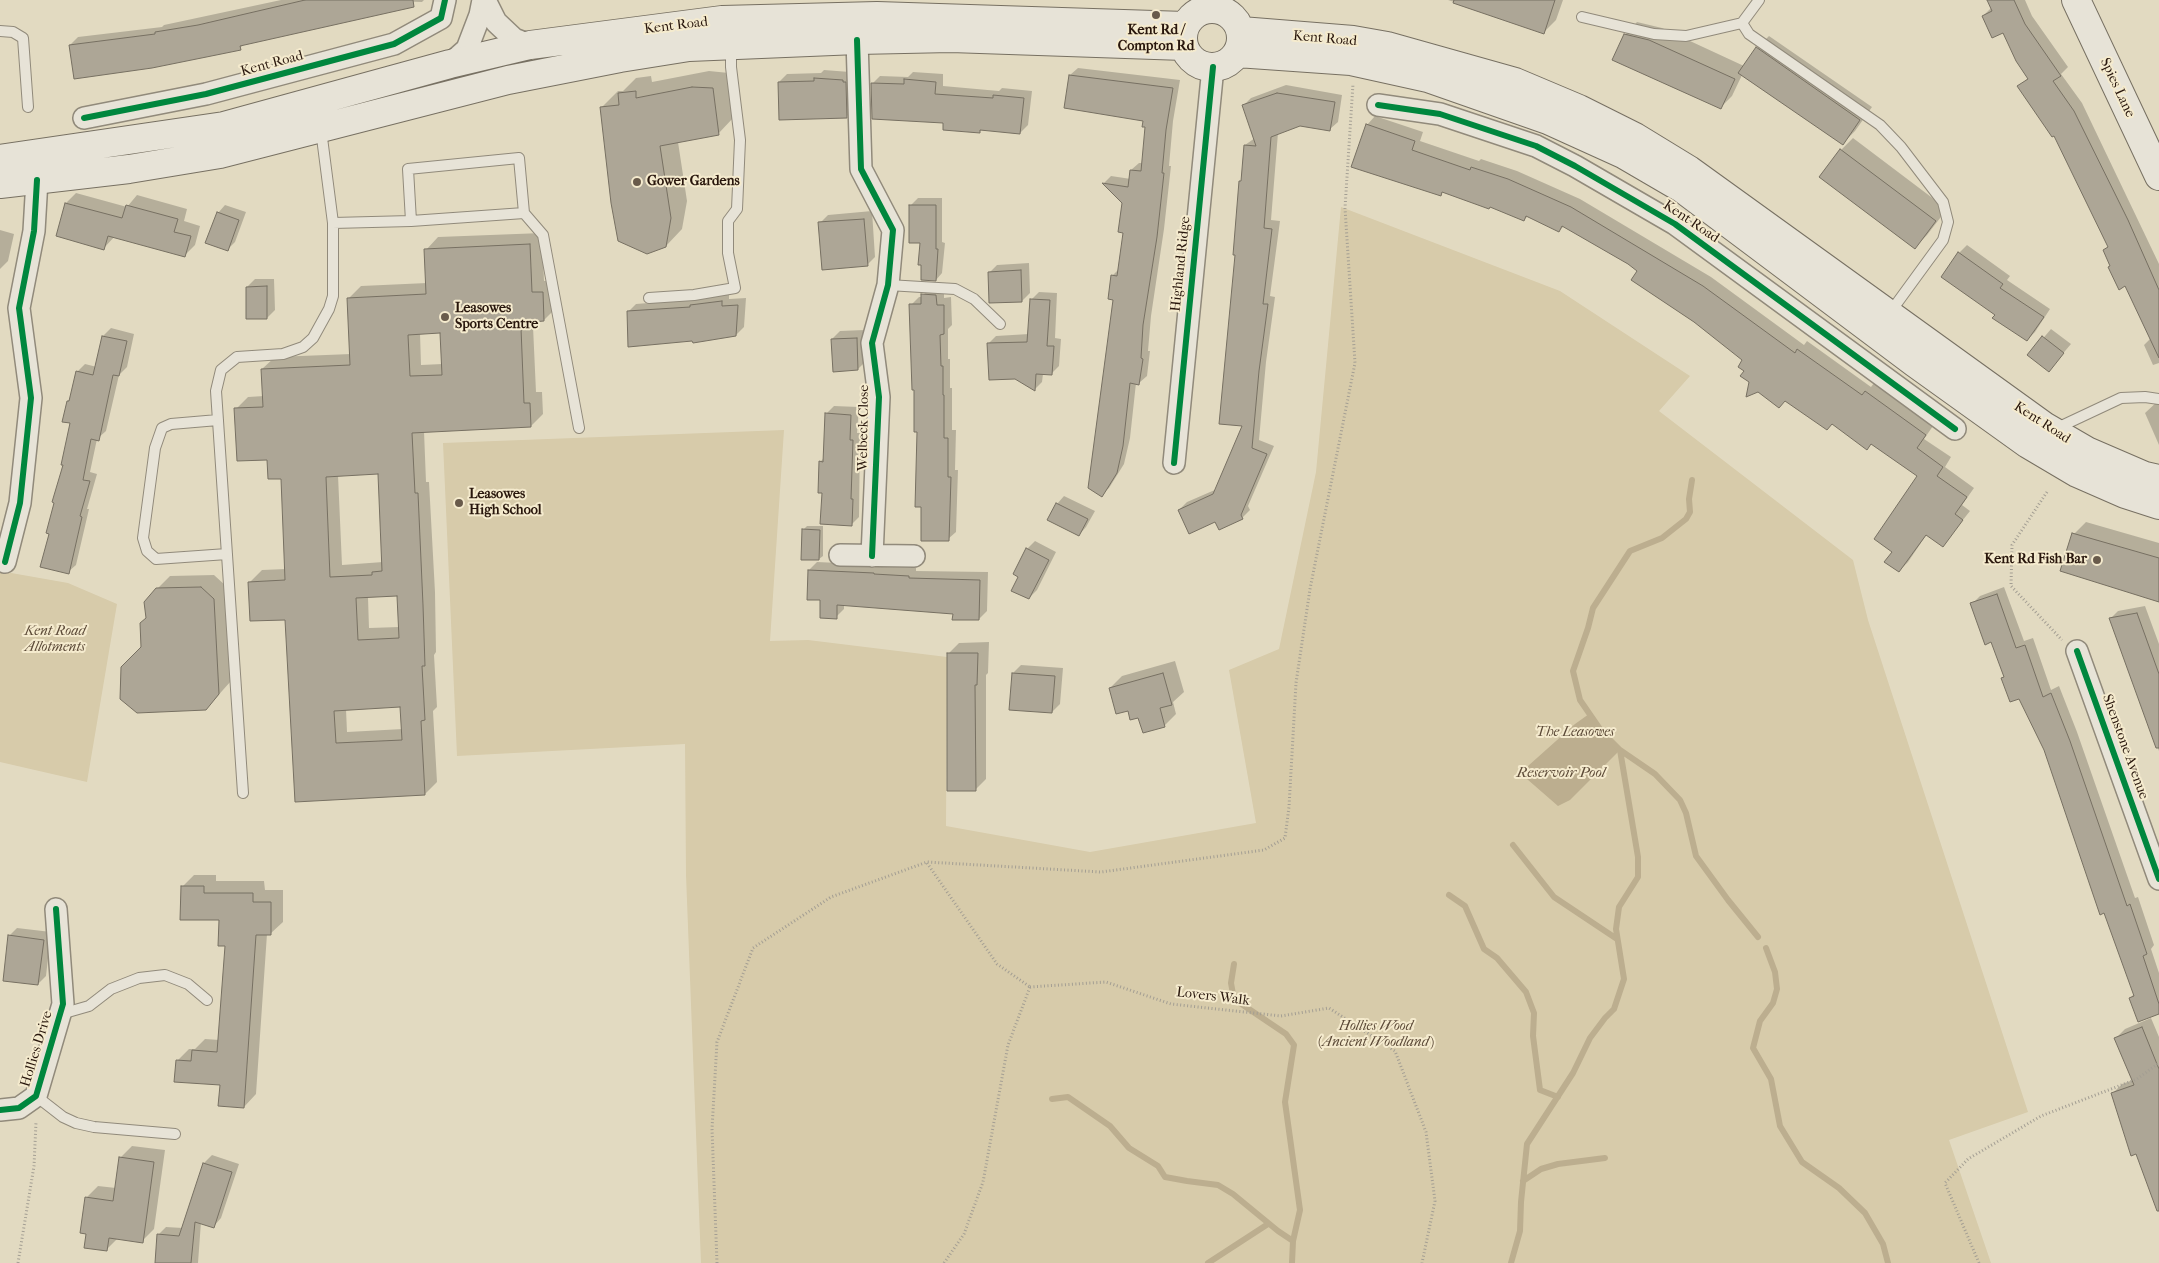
<!DOCTYPE html>
<html>
<head>
<meta charset="utf-8">
<style>
  body { margin:0 }
  canvas { display:block; background:#e2dac1 }
</style>
</head>
<body>
<canvas width="2159" height="1263"></canvas>
<script>
const g = document.querySelector('canvas').getContext('2d');
g.lineJoin = 'round';
function fill(path, color) {
  g.fillStyle = color;
  g.fill(path, 'evenodd');
}
function shape(rows) {
  const path = new Path2D();
  for (const r of rows) {
    if (r.length === 3) {
      path.moveTo(r[0] + r[2], r[1]);
      path.arc(r[0], r[1], r[2], 0, 2 * Math.PI);
      continue;
    }
    path.moveTo(r[0], r[1]);
    for (let i = 2; i < r.length; i += 2) path.lineTo(r[i], r[i + 1]);
  }
  return path;
}
function stroke(path, color, width, dash) {
  g.strokeStyle = color;
  g.lineWidth = width;
  g.lineCap = dash ? 'butt' : 'round';
  g.setLineDash(dash || []);
  g.stroke(path);
}
function drawText(font, color, halo, rows, align = 'center') {
  g.font = font + ' "IM FELL French Canon",serif';
  g.lineWidth = 4;
  g.setLineDash([]);
  g.textBaseline = 'middle';
  g.strokeStyle = halo;
  g.fillStyle = color;
  for (const [text, x, y, turn = 0] of rows) {
    g.save();
    g.translate(x, y);
    g.rotate((+turn || 0) * Math.PI / 180);
    g.textAlign = isNaN(turn) ? turn : align;
    if (halo) g.strokeText(text, 0, 0);
    g.fillText(text, 0, 0);
    g.restore();
  }
}
const green = shape([
  [1341,207,1560,291,1690,376,1659,411,1853,560,1868,620,2028,1112,1949,1140,1991,1263,701,1263,686,875,685,744,457,756,443,443,784,430,770,641,808,640,947,657,946,826,1090,852,1256,823,1229,670,1279,649,1316,472],
  [0,571,68,583,117,604,87,782,0,762]
]);
const water = shape([
  [1589,714,1602,732,1620,750,1570,800,1558,806,1527,779,1528,766,1575,724]
]);
const shadow = shape([
  [281,0,424,0,422,2,393,1,244,44,240,48,70,45,78,37,162,27,164,25],
  [1448,0,1563,0,1556,20,1544,32],
  [1988,0,2025,0,2032,16,2068,67,2061,74,2082,103,2159,264,2159,363,2153,365,2144,345,2151,338,2126,285,2111,265,2104,250,2109,246,2054,134,2019,86,2028,78,2004,31,1983,16,1992,7],
  [1637,22,1662,28,1744,66,1757,48,1769,36,1872,107,1855,131,1843,143,1742,75,1732,96,1720,108,1625,35],
  [1078,68,1180,80,1173,121,1169,166,1171,166,1164,229,1151,316,1148,351,1150,351,1147,376,1139,383,1136,383,1130,438,1124,464,1109,488,1101,495,1115,299,1112,276,1120,268,1124,232,1123,203,1104,183,1111,176,1131,179,1131,170,1139,163,1143,163,1147,126,1145,120,1070,75],
  [824,70,850,72,854,109,846,117,779,82,787,74,821,73],
  [709,71,729,73,734,117,718,134,678,142,687,201,682,229,666,246,602,107,618,91,623,91,636,78,651,76,652,82],
  [913,72,943,74,943,86,999,91,1002,88,1032,91,1028,125,1020,133,982,129,979,132,945,122,872,84,880,76,908,77],
  [1286,85,1342,95,1338,122,1330,129,1300,125,1278,133,1271,220,1280,221,1270,296,1275,297,1266,362,1259,440,1274,446,1248,506,1250,510,1242,518,1216,520,1179,510,1187,502,1217,489,1244,424,1236,254,1240,182,1242,179,1245,145,1255,138,1243,106,1251,98],
  [1375,116,1423,132,1420,141,1479,161,1481,159,1517,171,1580,199,1711,277,1804,345,1807,341,1871,387,1874,383,1933,426,1924,439,1951,457,1945,467,1974,488,1962,505,1970,511,1943,545,1927,534,1908,562,1899,571,1893,551,1919,476,1872,443,1867,448,1832,423,1750,381,1746,371,1744,360,1628,263,1564,226,1559,231,1528,216,1524,220,1491,206,1443,191,1440,195,1367,125],
  [1853,138,1947,209,1927,235,1915,247,1841,150],
  [76,193,127,207,137,195,187,209,184,221,200,226,195,245,185,255,115,236,104,248,66,203],
  [918,198,942,198,942,242,945,243,942,273,936,280,921,242,911,205],
  [225,205,246,212,235,242,227,250,218,213],
  [872,211,875,257,867,265,820,223,828,215],
  [0,230,14,234,8,261,0,269],
  [542,233,544,281,555,280,556,308,544,320,538,320,533,326,536,392,542,392,543,414,531,426,424,431,426,482,429,482,435,592,436,652,434,655,437,707,433,711,437,782,425,794,296,801,286,619,250,582,262,570,286,569,282,477,236,409,248,397,264,396,262,369,275,357,351,354,348,299,361,286,427,283,426,250,438,237],
  [441,332,442,364,421,365,420,333],
  [380,473,383,562,342,565,338,475],
  [399,595,399,627,369,628,368,597],
  [401,706,403,729,347,732,346,709],
  [1967,245,2010,276,2007,280,2050,309,2035,332,2027,340,1996,315,1959,253],
  [1029,263,1030,293,1022,301,990,272,997,265],
  [255,279,274,279,275,310,267,318,247,287],
  [930,286,944,287,944,298,951,297,952,325,948,329,948,359,950,359,950,388,952,388,952,430,956,430,955,470,958,470,956,532,948,539,918,431,911,305,919,297,922,297],
  [1039,292,1057,293,1055,338,1061,339,1059,366,1051,374,1043,374,1042,382,1035,389,988,344,996,336,1029,334,1031,300],
  [729,294,729,299,746,298,744,327,736,335,628,312,636,304,697,299,699,297],
  [111,328,134,334,127,367,119,375,106,431,97,439,90,472,97,474,87,509,89,509,76,565,68,572,64,464,71,422,68,401,72,397,77,372,85,364,97,367,103,336],
  [2051,329,2071,344,2049,370,2029,355],
  [864,330,866,361,858,369,832,339,840,331],
  [2159,400,2159,445,2145,413],
  [834,406,859,407,857,433,860,433,859,517,851,525,824,492,820,462,824,458,826,414],
  [1064,496,1095,511,1086,527,1079,535,1057,504],
  [2086,522,2159,543,2159,601,2074,534],
  [807,526,823,526,823,556,819,559,803,530],
  [1035,541,1056,552,1037,590,1029,598,1027,549],
  [817,562,882,565,882,567,916,568,916,571,988,572,987,611,979,619,954,613,844,604,844,609,836,617,822,599,809,570],
  [214,575,226,586,231,681,206,709,147,618,157,589,170,576],
  [2004,587,2024,641,2033,638,2051,690,2059,686,2077,732,2135,898,2138,897,2154,945,2151,949,2159,973,2159,1012,2130,998,2134,994,2045,749,2020,697,2003,678,2005,676,1992,641,1972,604,1980,596],
  [2145,606,2159,644,2159,751,2110,619,2118,611],
  [989,642,988,673,986,675,986,779,975,790,948,654,959,643],
  [1175,661,1184,692,1173,702,1176,714,1164,726,1139,716,1129,710,1110,688,1122,676],
  [1021,665,1063,668,1060,704,1052,712,1013,673],
  [194,875,216,875,216,881,264,881,265,890,283,890,283,922,270,934,267,934,256,1094,244,1107,221,1084,177,1061,189,1049,195,1049,205,1039,220,1040,226,945,220,919,182,887],
  [17,928,51,932,46,976,38,984,9,936],
  [2151,1018,2159,1037,2159,1212,2113,1093,2122,1084,2133,1080,2116,1038,2125,1029],
  [132,1146,165,1150,154,1229,142,1241,118,1238,106,1250,86,1198,98,1186,116,1188,120,1158],
  [212,1155,239,1164,221,1218,214,1226,201,1222,198,1263,156,1263,158,1235,166,1227,183,1228,204,1163]
]);
const stream = shape([
  [1620,750,1655,774,1680,800,1686,813,1696,856,1728,900,1758,937],
  [1513,845,1554,897,1617,939],
  [1449,895,1465,906,1484,949,1497,958,1526,992,1534,1013,1533,1036,1540,1090,1558,1097],
  [1766,948,1775,972,1777,989,1773,1003,1760,1021,1753,1048,1771,1079,1780,1126,1802,1162,1839,1188,1865,1213,1883,1244,1888,1263],
  [1234,964,1231,983,1233,994,1240,1003,1286,1034,1294,1045,1285,1102,1300,1210,1293,1241],
  [1052,1099,1068,1097,1110,1126,1129,1148,1158,1166,1165,1177,1187,1181,1218,1185,1233,1194,1278,1231,1293,1241,1292,1263],
  [1523,1181,1541,1169,1558,1164,1605,1158],
  [1208,1263,1268,1224],
  [1511,1263,1520,1231,1521,1202,1527,1144,1573,1073,1590,1038,1605,1018,1614,1009,1624,979,1616,929,1619,907,1638,877,1638,857,1620,750,1602,732,1580,700,1573,671,1588,628,1593,608,1630,551,1662,538,1686,519,1690,512,1689,499,1692,480]
]);
const building = shape([
  [305,0,413,0,414,7,240,46,241,50,152,68,74,79,69,45,155,34,155,32,198,25,305,0],
  [1454,0,1555,0,1544,34,1453,3,1454,0],
  [1987,0,2014,0,2025,24,2061,76,2053,81,2074,111,2128,220,2159,290,2159,358,2125,286,2119,290,2108,267,2110,266,2103,250,2108,247,2054,136,2052,137,2017,86,2028,79,2016,61,2003,33,1992,38,1982,16,1992,11,1987,0],
  [1624,34,1649,40,1735,79,1721,109,1612,60,1624,34],
  [1756,47,1860,120,1843,145,1738,73,1756,47],
  [1069,75,1173,88,1166,130,1162,173,1164,173,1157,237,1143,325,1141,358,1143,359,1139,385,1130,383,1123,446,1117,473,1102,497,1088,488,1113,300,1108,299,1111,275,1117,276,1123,233,1118,232,1122,203,1102,183,1128,187,1130,170,1141,171,1145,127,1142,127,1143,121,1064,108,1069,75],
  [814,78,843,80,843,82,846,82,847,118,779,120,778,82,814,81,814,78],
  [904,79,936,82,935,94,993,98,993,95,1024,98,1020,134,980,130,980,133,943,130,943,123,872,119,871,83,904,84,904,79],
  [692,87,713,88,719,135,660,146,671,218,666,247,647,254,618,241,611,203,600,107,619,105,618,93,636,91,636,98,692,87],
  [1277,93,1335,102,1330,131,1300,126,1271,137,1264,228,1272,229,1263,304,1268,304,1259,371,1252,448,1267,454,1241,515,1243,519,1219,530,1215,522,1189,534,1178,510,1213,494,1242,426,1219,424,1235,255,1233,255,1239,181,1241,181,1244,145,1256,146,1242,105,1277,93],
  [1366,124,1415,141,1412,150,1470,170,1471,167,1508,179,1571,207,1703,286,1795,353,1797,349,1862,395,1865,391,1926,435,1917,448,1943,467,1937,476,1967,497,1955,514,1963,520,1943,547,1926,535,1899,572,1884,562,1892,552,1874,539,1917,476,1871,444,1867,450,1832,424,1827,430,1785,401,1779,408,1758,392,1746,397,1749,382,1740,376,1744,371,1738,367,1742,360,1694,322,1631,280,1637,271,1628,264,1562,226,1559,232,1526,216,1524,221,1490,207,1489,209,1442,192,1441,196,1351,167,1366,124],
  [1840,149,1936,221,1915,249,1819,177,1840,149],
  [65,203,122,218,126,205,178,219,174,232,191,236,185,257,108,236,104,250,56,236,65,203],
  [909,205,936,205,936,249,938,249,936,281,921,280,921,265,918,265,920,243,909,243,909,205],
  [217,212,239,220,228,251,205,243,217,212],
  [864,219,868,266,822,270,818,222,864,219],
  [530,244,532,292,543,292,544,321,532,322,532,328,521,328,524,403,530,403,531,427,412,433,415,493,418,493,423,605,425,666,422,666,425,720,421,721,425,795,295,802,285,620,250,621,248,582,285,580,281,479,268,479,267,460,237,461,234,408,263,407,261,369,350,365,347,298,426,294,424,249,530,244],
  [440,333,442,375,410,376,408,335,440,333],
  [378,474,382,571,372,572,372,575,330,577,326,477,378,474],
  [397,596,399,638,358,640,356,598,397,596],
  [400,707,402,740,336,743,334,711,400,707],
  [1958,252,2003,284,2000,288,2044,317,2027,341,1992,318,1995,315,1941,277,1958,252],
  [1021,270,1022,302,989,303,988,272,1021,270],
  [267,286,267,319,246,319,246,287,267,286],
  [921,294,936,295,937,305,944,305,944,334,940,335,941,366,943,366,943,395,944,395,944,438,948,438,948,477,951,477,949,541,921,541,921,507,915,507,917,432,914,432,914,390,912,390,909,304,921,304,921,294],
  [1030,299,1050,300,1047,346,1054,346,1052,375,1036,374,1035,391,1015,379,989,380,987,343,1027,342,1030,299],
  [722,301,722,306,738,305,736,336,693,343,692,341,628,347,627,311,690,307,690,305,722,301],
  [102,336,127,341,119,376,113,375,99,441,91,439,83,480,90,481,80,516,82,517,69,574,40,567,49,534,46,533,54,503,52,502,63,465,61,465,70,423,62,422,67,401,69,401,76,371,93,375,102,336],
  [2042,336,2064,353,2049,372,2027,355,2042,336],
  [857,338,858,370,833,372,831,339,857,338],
  [825,413,851,415,850,440,853,440,851,499,853,499,852,526,820,524,822,493,818,493,819,461,823,462,825,413],
  [1056,503,1088,519,1079,536,1047,520,1056,503],
  [802,529,820,530,819,560,801,560,802,529],
  [2072,533,2159,558,2159,602,2060,571,2072,533],
  [1026,548,1049,560,1029,599,1011,591,1018,577,1013,574,1026,548],
  [808,570,874,573,874,574,909,576,909,578,980,580,979,620,952,620,953,614,837,605,837,619,820,618,820,600,807,600,808,570],
  [201,587,214,599,219,694,206,710,137,713,120,699,121,667,141,647,140,623,146,618,144,602,156,588,201,587],
  [1997,594,2016,648,2025,645,2043,697,2051,693,2070,741,2127,906,2130,904,2147,954,2143,956,2159,1004,2159,1014,2138,1022,2129,998,2134,996,2104,913,2100,915,2044,750,2019,699,2010,702,2001,678,2004,677,1991,642,1985,645,1970,603,1997,594],
  [2137,613,2159,674,2159,748,2156,748,2109,618,2137,613],
  [947,653,978,653,977,685,975,685,976,791,947,791,947,653],
  [1012,673,1055,676,1052,713,1009,710,1012,673],
  [1163,673,1172,705,1160,708,1165,727,1143,733,1138,718,1130,720,1128,711,1116,714,1109,688,1163,673],
  [181,886,204,886,204,893,253,893,253,902,271,902,271,935,256,935,244,1108,218,1106,220,1085,174,1082,176,1060,191,1061,192,1050,217,1052,225,946,218,946,219,920,180,920,181,886],
  [8,935,44,940,38,985,3,981,8,935],
  [2142,1027,2159,1069,2159,1211,2157,1211,2136,1154,2131,1156,2111,1093,2134,1085,2114,1038,2142,1027],
  [119,1157,154,1162,143,1243,109,1238,107,1251,84,1248,86,1234,80,1233,85,1197,113,1201,119,1157],
  [203,1163,232,1172,214,1228,195,1222,191,1263,155,1263,157,1234,179,1236,203,1163]
]);
const path = shape([
  [2047,492,2012,545,2011,586,2062,640],
  [927,863,997,964,1030,987],
  [1030,987,1106,982,1171,1004,1281,1016,1329,1008,1395,1051,1426,1132,1435,1201,1422,1263],
  [18,1263,34,1166,36,1122],
  [717,1263,712,1129,717,1042,753,948,831,897,927,862,1101,872,1264,850,1285,838,1289,807,1296,683,1310,589,1355,363,1345,208,1353,84],
  [944,1263,964,1234,983,1182,1008,1045,1030,987],
  [1979,1263,1945,1183,1968,1159,2041,1116,2137,1079,2159,1063]
]);
const service = shape([
  [1759,0,1742,23,1749,34,1880,125,1901,147,1943,202,1948,222,1943,240,1889,314],
  [1582,17,1654,34,1686,36,1742,23],
  [0,31,13,32,23,38,28,107],
  [524,213,543,235,579,428],
  [333,223,411,221,524,213,519,158,408,169,411,221],
  [888,285,955,289,974,299,1000,324],
  [649,298,694,295,735,288,728,253,728,221,737,209,740,140,731,67,731,47],
  [218,420,171,424,162,428,155,448,143,538,147,551,156,559,227,554],
  [2055,429,2121,398,2145,397,2159,399],
  [243,793,216,391,221,370,237,357,283,354,303,347,313,338,329,309,333,296,333,223,321,130],
  [61,1014,89,1006,111,989,139,978,165,975,188,984,207,1000],
  [36,1096,63,1117,76,1123,94,1127,175,1134]
]);
const minor = shape([
  [485,0,496,22,514,39,530,45],
  [1215,9,1216,0],
  [857,40,861,169,893,230,888,285,872,343,879,397,872,556],
  [450,64,467,49,480,15,483,0],
  [1378,105,1440,114,1536,146,1575,166,1675,224,1955,429],
  [84,118,206,94,394,44,441,18,445,0],
  [1174,463,1213,67],
  [840,555,914,556],
  [5,562,20,503,31,398,19,308,34,231,37,180],
  [2077,651,2159,879],
  [0,1110,19,1108,36,1096,63,1004,56,909]
]);
const secondary = shape([
  [2076,0,2159,176],
  [1212,38,29],
  [1241,31,1353,40,1387,46,1515,82,1579,109,1635,137,1689,170,2044,426,2087,451,2145,476,2159,479],
  [1237,53,1351,61,1428,78,1548,120,1623,154,1683,189,1915,363,2028,444,2077,473,2125,494,2159,505],
  [0,159,224,126,450,64,530,45,722,20,877,16,1185,26],
  [0,184,129,169,220,154,508,80,620,58,689,47,857,40,951,38,1184,46]
]);
const cycleway = shape([
  [857,40,861,169,893,230,888,285,872,343,879,397,872,556],
  [1378,105,1440,114,1536,146,1575,166,1675,224,1955,429],
  [84,118,206,94,394,44,441,18,445,0],
  [1174,463,1213,67],
  [5,562,20,503,31,398,19,308,34,231,37,180],
  [2077,651,2159,879],
  [0,1110,19,1108,36,1096,63,1004,56,909]
]);
const markers = [
  [1156,15,5,"#695b4b"],
  [637,182,5,"#695b4b"],
  [445,317,5,"#695b4b"],
  [459,503,5,"#695b4b"],
  [2097,560,5,"#695b4b"]
];
const streetNames = [
  ["Kent Road",676,26,-7],
  ["Kent Road",1325,39,5],
  ["Kent Road",272,64,-15],
  ["Spies Lane",2117,88,65],
  ["Kent Road",1691,222,34],
  ["Highland Ridge",1181,264,-84],
  ["Kent Road",2042,423,33],
  ["Welbeck Close",864,428,-89],
  ["Shenstone Avenue",2125,747,70],
  ["Lovers Walk",1213,997,7],
  ["Hollies Drive",37,1049,-73]
];
const poiNames = [
  ["Kent Rd /",1156,31,"center"],
  ["Compton Rd",1156,47,"center"],
  ["Gower Gardens",647,182],
  ["Leasowes",455,309],
  ["Sports Centre",455,325],
  ["Leasowes",469,495],
  ["High School",469,511],
  ["Kent Rd Fish Bar",2087,560,"right"]
];
const parkNames = [
  ["Kent Road",55,632],
  ["Allotments",55,648],
  ["The Leasowes",1575,733],
  ["Hollies Wood",1376,1027],
  ["(Ancient Woodland)",1376,1043]
];
const waterNames = [
  ["Reservoir Pool",1561,773]
];
fill(green, '#d7cbaa');
fill(water, '#bcae8f');
fill(shadow, '#0003');
stroke(stream, '#bcae8f', 6);
fill(building, '#ada696');
stroke(building, '#777062', 1);
stroke(service, '#918a7b', 12);
stroke(minor, '#918a7b', 24);
stroke(secondary, '#777062', 30);
stroke(path, '#a39e93', 3, [1, 2.5]);
stroke(service, '#e7e3d7', 10);
stroke(minor, '#e7e3d7', 21);
stroke(secondary, '#e7e3d7', 28);
stroke(cycleway, '#00873e', 6);
for (const [x, y, r, color] of markers) {
  const dot = new Path2D();
  dot.arc(x, y, r, 0, 2 * Math.PI);
  g.fillStyle = color;
  g.fill(dot);
  stroke(dot, '#f5ebce', 2);
}
drawText('14px', '#28160c', '#f5ebce', streetNames);
drawText('bold 14px', '#28160c', '#f5ebce', poiNames, 'left');
drawText('italic 14px', '#5a4836', '#f5ebce', parkNames);
drawText('italic 15px', '#5d4b38', '#f5ebce', waterNames);
</script>
</body>
</html>
